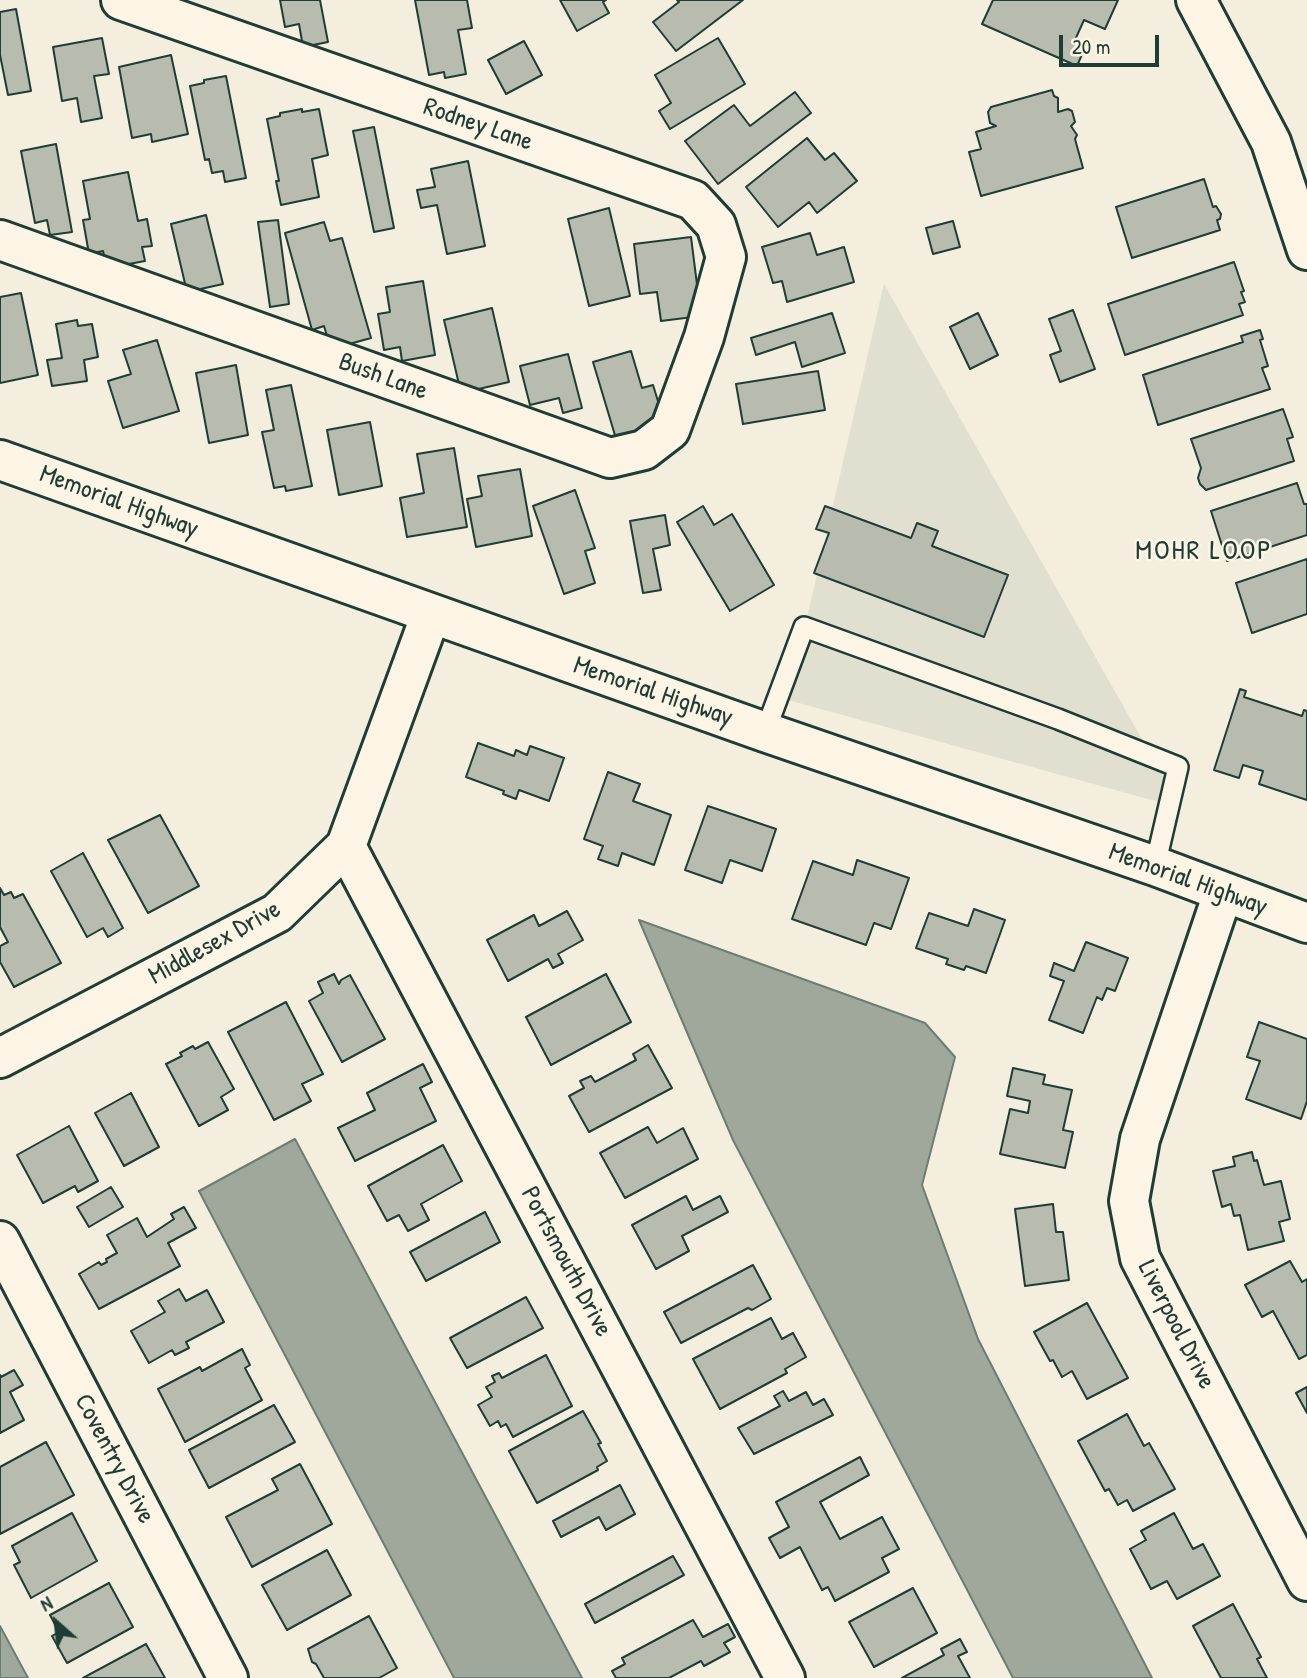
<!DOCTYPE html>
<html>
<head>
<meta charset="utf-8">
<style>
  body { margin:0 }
  #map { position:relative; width:1307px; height:1678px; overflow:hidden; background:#f3eede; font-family:"Patrick Hand",sans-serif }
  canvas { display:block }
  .north { position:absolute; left:21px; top:1587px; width:70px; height:70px; -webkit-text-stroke:5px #fcf5e5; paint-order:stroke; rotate:332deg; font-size:19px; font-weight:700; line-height:28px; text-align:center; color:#1f3d34 }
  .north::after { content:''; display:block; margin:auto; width:24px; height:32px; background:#1f3d34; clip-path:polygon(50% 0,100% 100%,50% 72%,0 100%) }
  .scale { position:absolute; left:1059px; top:35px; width:100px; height:32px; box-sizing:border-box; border:4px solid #1f3d34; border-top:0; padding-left:9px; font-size:21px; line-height:24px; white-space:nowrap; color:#1f3d34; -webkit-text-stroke:5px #fcf5e5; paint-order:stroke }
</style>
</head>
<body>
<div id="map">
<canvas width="1307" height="1678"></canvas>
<div class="north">N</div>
<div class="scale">20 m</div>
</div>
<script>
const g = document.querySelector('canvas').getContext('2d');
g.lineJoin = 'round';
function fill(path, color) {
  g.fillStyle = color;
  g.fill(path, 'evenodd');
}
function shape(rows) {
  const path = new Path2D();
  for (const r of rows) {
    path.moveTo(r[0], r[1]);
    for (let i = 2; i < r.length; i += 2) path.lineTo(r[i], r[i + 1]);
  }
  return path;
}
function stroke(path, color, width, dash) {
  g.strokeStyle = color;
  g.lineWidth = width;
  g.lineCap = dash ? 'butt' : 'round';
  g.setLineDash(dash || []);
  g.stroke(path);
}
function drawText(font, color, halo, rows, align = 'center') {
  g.font = font + ' "Patrick Hand",sans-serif';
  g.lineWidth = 5;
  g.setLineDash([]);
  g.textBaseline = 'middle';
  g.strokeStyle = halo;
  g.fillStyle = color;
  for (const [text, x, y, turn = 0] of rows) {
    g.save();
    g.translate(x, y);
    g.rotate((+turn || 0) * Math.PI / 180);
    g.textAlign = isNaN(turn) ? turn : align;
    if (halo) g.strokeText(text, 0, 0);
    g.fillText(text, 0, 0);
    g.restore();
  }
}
const built = shape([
  [884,284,1181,808,788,700]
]);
const water = shape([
  [639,920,925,1023,955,1057,922,1185,978,1339,1152,1678,1013,1678,733,1140,639,920],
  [295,1139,582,1678,454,1678,199,1191,295,1139],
  [0,1626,28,1678,0,1678,0,1626]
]);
const building = shape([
  [280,0,320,0,328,42,303,47,299,24,285,27,280,0],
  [415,0,467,0,472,28,458,30,466,74,445,78,444,72,429,75,415,0],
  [560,0,606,0,603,2,609,13,577,31,560,0],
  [677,0,743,0,676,51,653,22,679,2,677,0],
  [993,0,1118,0,1105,29,1084,20,1075,40,1086,45,1077,66,982,24,993,0],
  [16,9,31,91,8,95,0,55,0,12,16,9],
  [102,38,109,74,94,76,102,118,81,122,77,98,62,101,53,47,102,38],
  [718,38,745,84,670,129,659,111,671,103,655,75,718,38],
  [524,41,542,75,506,94,488,60,524,41],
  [171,55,188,134,152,142,151,134,132,138,119,67,171,55],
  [226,76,246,178,225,182,223,171,212,173,209,159,205,160,190,86,204,83,204,80,226,76],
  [1052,90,1054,96,1058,98,1058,112,1068,109,1072,111,1075,122,1071,126,1077,135,1075,139,1083,168,981,196,969,152,981,149,976,132,996,126,990,123,988,112,991,107,1052,90],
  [795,92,811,113,718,184,685,141,734,105,750,126,795,92],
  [302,109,302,112,319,109,328,155,312,159,319,197,281,205,276,181,279,181,267,119,280,116,280,113,302,109],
  [374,127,394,228,374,232,353,131,374,127],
  [807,138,825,160,834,153,857,181,817,213,809,202,778,227,746,187,807,138],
  [56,144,72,232,50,235,47,220,35,223,21,151,56,144],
  [468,161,485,246,447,254,437,205,421,208,417,190,435,187,431,169,468,161],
  [128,172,138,221,147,219,152,246,142,247,145,261,107,268,103,251,89,254,83,220,90,219,83,181,128,172],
  [1204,179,1213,207,1216,206,1221,214,1220,219,1217,220,1220,230,1132,258,1116,207,1204,179],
  [609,208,630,296,589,306,568,219,609,208],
  [206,215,223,284,187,292,171,224,206,215],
  [278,220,289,304,270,307,258,222,278,220],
  [953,221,960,247,933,254,926,228,953,221],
  [324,222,330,241,342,238,371,338,331,349,324,326,312,330,285,233,324,222],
  [810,233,817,255,844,247,854,282,787,302,782,281,773,283,762,247,810,233],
  [691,237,701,316,661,321,657,292,640,294,634,244,691,237],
  [1234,262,1244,291,1241,292,1245,302,1239,304,1243,315,1125,355,1108,304,1234,262],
  [423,281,435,355,402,361,400,347,384,350,378,314,390,312,386,287,423,281],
  [21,293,38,375,0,383,0,297,21,293],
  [492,308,509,382,461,393,444,320,492,308],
  [1073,310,1095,369,1060,382,1050,355,1061,351,1049,319,1073,310],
  [832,313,845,353,802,367,795,342,756,355,751,338,832,313],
  [978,313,998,355,970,369,950,327,978,313],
  [77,320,78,326,92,324,98,357,84,360,87,381,52,386,47,360,62,358,56,324,77,320],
  [1260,330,1263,339,1260,340,1268,366,1262,368,1270,389,1158,425,1143,375,1243,342,1241,336,1260,330],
  [157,340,179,411,123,428,108,381,131,374,123,350,157,340],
  [631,351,642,388,653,385,666,427,617,442,593,362,631,351],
  [568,354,582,408,563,413,559,398,530,405,520,366,568,354],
  [236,365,248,435,209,443,196,373,236,365],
  [818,371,825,410,743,424,736,384,818,371],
  [291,385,312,486,286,491,285,486,274,488,262,432,274,430,266,390,291,385],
  [1283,409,1293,437,1287,439,1294,461,1206,490,1200,484,1198,478,1201,468,1191,439,1283,409],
  [370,422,382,486,339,495,327,430,370,422],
  [454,448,467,527,407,537,400,498,424,493,417,454,454,448],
  [520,469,532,536,476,547,467,499,482,496,478,476,520,469],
  [1297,483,1304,504,1307,504,1307,535,1227,561,1211,511,1297,483],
  [575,490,595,548,585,551,595,583,564,594,533,506,575,490],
  [703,506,714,525,732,514,774,585,730,611,677,522,703,506],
  [825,506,911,538,917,523,938,531,932,546,1008,575,984,637,814,573,829,533,816,529,825,506],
  [665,515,670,545,653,549,661,590,643,593,630,521,665,515],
  [1307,559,1307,614,1252,633,1236,583,1307,559],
  [1240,689,1246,691,1244,697,1302,716,1304,710,1307,711,1307,800,1259,784,1263,771,1243,765,1239,778,1214,770,1240,689],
  [478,743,514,756,516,750,527,755,530,746,564,758,549,801,519,790,516,799,503,794,504,791,466,777,478,743],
  [608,772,640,784,633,801,671,815,654,865,622,853,618,866,598,859,603,846,584,839,608,772],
  [708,806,776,829,762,871,730,860,722,883,685,870,708,806],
  [160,815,199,886,148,913,108,840,160,815],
  [83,853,123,928,108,937,103,928,87,937,51,871,83,853],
  [857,860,909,878,891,929,874,923,866,945,792,919,813,861,853,875,857,860],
  [0,888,4,895,11,892,14,898,23,894,61,963,14,987,0,962,0,946,8,942,0,927,0,888],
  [974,909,1005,920,986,973,966,966,964,970,946,964,948,959,916,948,929,913,968,926,974,909],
  [567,911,583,940,558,954,563,963,553,968,548,959,508,981,487,940,534,915,539,926,567,911],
  [1086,942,1128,958,1115,991,1107,988,1102,1000,1097,997,1083,1033,1049,1020,1064,981,1050,976,1054,963,1074,971,1086,942],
  [334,974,339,984,341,980,350,975,385,1039,342,1062,309,1001,323,993,318,982,334,974],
  [606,974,631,1022,551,1065,526,1017,606,974],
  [286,1002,323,1074,302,1084,311,1101,274,1120,228,1032,286,1002],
  [1259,1022,1307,1039,1307,1101,1301,1119,1246,1099,1260,1061,1247,1057,1259,1022],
  [208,1042,234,1089,221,1097,228,1110,199,1126,166,1064,182,1056,180,1053,193,1046,195,1049,208,1042],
  [648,1045,672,1088,589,1132,569,1096,584,1088,580,1081,591,1076,595,1082,636,1060,633,1054,648,1045],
  [423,1064,432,1082,420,1088,436,1121,355,1161,338,1128,375,1110,367,1093,423,1064],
  [1013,1068,1045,1075,1043,1084,1072,1090,1063,1130,1073,1132,1065,1168,1000,1154,1010,1109,1028,1113,1030,1101,1007,1096,1013,1068],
  [131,1093,159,1147,124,1166,95,1113,131,1093],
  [69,1126,98,1181,78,1192,75,1186,43,1203,17,1155,69,1126],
  [648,1127,657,1143,683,1128,698,1159,625,1198,600,1153,648,1127],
  [443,1145,462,1181,421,1204,429,1220,408,1231,399,1215,387,1221,368,1186,443,1145],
  [1252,1152,1254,1161,1257,1160,1264,1185,1281,1181,1290,1219,1279,1222,1284,1241,1248,1250,1240,1215,1234,1216,1231,1204,1222,1207,1213,1171,1235,1166,1233,1157,1252,1152],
  [111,1187,123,1207,89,1227,77,1207,111,1187],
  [686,1196,693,1210,720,1196,728,1212,682,1236,689,1251,656,1269,632,1225,686,1196],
  [1053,1204,1056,1232,1063,1232,1069,1280,1025,1286,1015,1209,1053,1204],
  [184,1207,196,1228,168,1243,180,1266,99,1309,79,1274,99,1262,101,1265,107,1262,106,1259,117,1253,107,1235,137,1218,147,1237,174,1219,171,1214,184,1207],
  [485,1212,500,1242,426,1281,410,1252,485,1212],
  [1290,1261,1302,1282,1307,1279,1307,1355,1299,1359,1273,1311,1262,1317,1245,1285,1290,1261],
  [753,1265,771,1299,752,1310,748,1308,681,1343,664,1312,753,1265],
  [179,1289,186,1301,207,1290,224,1322,186,1342,189,1348,175,1355,172,1350,149,1363,131,1331,165,1312,158,1301,179,1289],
  [526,1297,543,1328,467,1368,450,1338,526,1297],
  [1087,1303,1128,1378,1087,1399,1072,1371,1062,1377,1053,1360,1050,1361,1034,1332,1087,1303],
  [771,1318,782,1339,793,1333,806,1357,785,1369,787,1373,720,1409,693,1359,771,1318],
  [242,1349,250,1365,245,1368,262,1400,185,1442,158,1389,200,1367,202,1371,242,1349],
  [546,1355,572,1406,513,1437,506,1424,501,1427,498,1421,490,1426,478,1405,492,1397,486,1387,495,1382,492,1376,499,1373,502,1378,546,1355],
  [14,1370,23,1385,10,1392,24,1420,0,1433,0,1375,1,1377,14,1370],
  [1307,1387,1307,1413,1296,1393,1307,1387],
  [783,1391,789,1401,806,1392,813,1405,824,1399,833,1415,754,1454,738,1428,780,1406,774,1396,783,1391],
  [274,1405,295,1442,209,1488,189,1450,274,1405],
  [583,1411,601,1443,598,1444,607,1461,597,1467,598,1470,537,1503,509,1451,583,1411],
  [1127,1414,1144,1446,1149,1443,1175,1489,1133,1511,1127,1500,1118,1505,1109,1489,1105,1491,1078,1441,1127,1414],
  [46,1442,74,1495,0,1534,0,1467,46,1442],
  [860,1457,869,1475,820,1502,840,1539,882,1517,899,1549,882,1558,889,1572,835,1601,828,1587,822,1590,800,1547,780,1558,769,1538,789,1527,776,1502,860,1457],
  [300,1464,332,1524,252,1567,226,1517,278,1490,272,1479,300,1464],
  [620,1485,635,1514,606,1530,599,1517,561,1537,553,1521,620,1485],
  [72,1513,97,1561,31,1598,14,1565,20,1562,12,1546,72,1513],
  [1174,1513,1193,1549,1203,1544,1220,1576,1177,1599,1167,1581,1151,1589,1130,1549,1146,1540,1141,1531,1174,1513],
  [327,1550,351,1595,287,1630,262,1585,327,1550],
  [673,1556,684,1575,595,1623,585,1604,673,1556],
  [109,1583,133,1627,67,1663,52,1636,59,1632,50,1615,109,1583],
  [913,1588,937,1633,874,1667,849,1622,913,1588],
  [1233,1604,1261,1657,1257,1659,1267,1678,1221,1678,1193,1626,1233,1604],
  [369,1616,397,1668,379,1678,324,1678,316,1664,312,1662,308,1649,369,1616],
  [693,1620,703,1637,728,1624,735,1637,724,1643,730,1652,704,1666,701,1661,669,1678,616,1678,612,1671,625,1664,622,1658,693,1620],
  [960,1639,967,1652,958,1656,970,1678,902,1678,944,1655,941,1649,960,1639],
  [146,1644,165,1678,83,1678,146,1644]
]);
const service = shape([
  [765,732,804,627,1058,719,1178,767,1155,866]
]);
const minor = shape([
  [1196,0,1271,142,1307,250],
  [0,240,610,458,644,450,670,430,704,337,726,257,716,225,693,200,121,0],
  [0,460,765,732,1155,866,1307,923],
  [346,846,785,1678],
  [1223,893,1140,1139,1129,1201,1140,1258,1307,1581],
  [0,1058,277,913,346,846,431,614],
  [0,1241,228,1678]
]);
const streetNames = [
  ["Rodney Lane",478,125,19],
  ["Bush Lane",383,377,20],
  ["Memorial Highway",119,502,20],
  ["Memorial Highway",653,692,19],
  ["Memorial Highway",1188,880,20],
  ["Middlesex Drive",215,943,-29],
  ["Portsmouth Drive",566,1262,62],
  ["Liverpool Drive",1176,1325,63],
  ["Coventry Drive",114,1459,62]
];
const neighbourhoodNames = [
  ["MOHR LOOP",1204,552]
];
fill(built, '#e1dfd0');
fill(water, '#a0a89b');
stroke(water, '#6c7d72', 2);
fill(building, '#b8bcae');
stroke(building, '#1f3d34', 2);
stroke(service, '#1f3d34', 24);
stroke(minor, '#1f3d34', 44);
stroke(service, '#fcf5e5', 19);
stroke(minor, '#fcf5e5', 38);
drawText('26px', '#1f3d34', '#fcf5e5', streetNames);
g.letterSpacing = '2px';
drawText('28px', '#1f3d34', '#fcf5e5', neighbourhoodNames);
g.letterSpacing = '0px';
</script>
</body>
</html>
